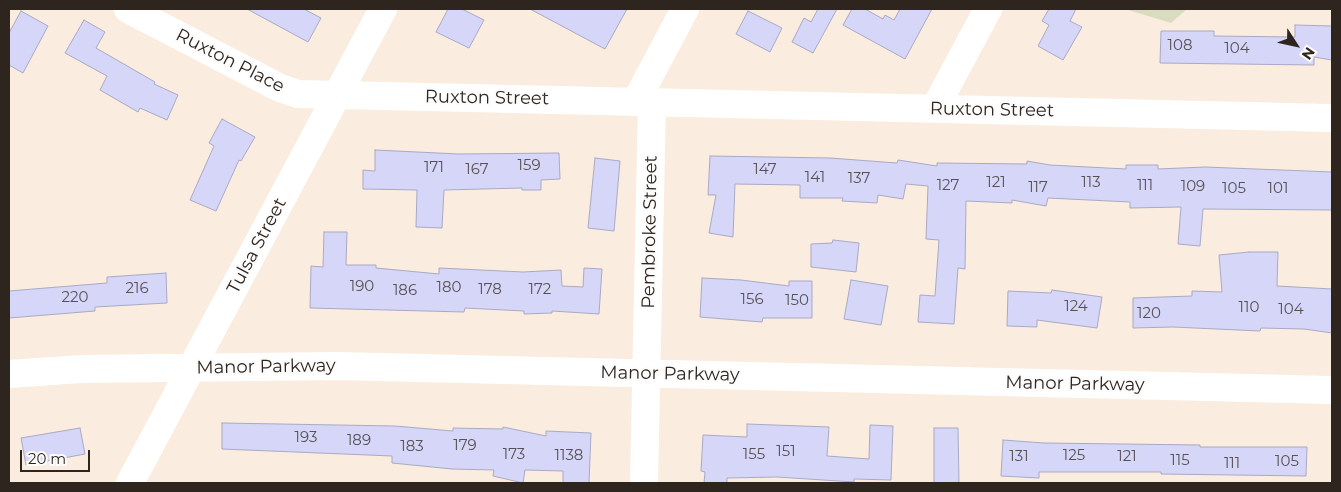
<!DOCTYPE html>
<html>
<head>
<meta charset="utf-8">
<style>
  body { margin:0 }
  #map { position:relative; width:1341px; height:492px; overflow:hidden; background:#fbece0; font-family:Montserrat,sans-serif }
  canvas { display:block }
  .frame { position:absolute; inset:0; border:10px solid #2e251e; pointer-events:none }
  .north { position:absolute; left:1271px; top:20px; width:50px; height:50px; -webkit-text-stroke:4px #fcfcfc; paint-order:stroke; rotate:125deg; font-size:14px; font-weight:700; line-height:20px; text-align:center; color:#2e251e }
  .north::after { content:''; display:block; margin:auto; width:18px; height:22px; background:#2e251e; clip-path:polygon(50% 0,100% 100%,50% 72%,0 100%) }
  .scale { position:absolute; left:20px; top:450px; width:70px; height:22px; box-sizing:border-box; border:2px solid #2e251e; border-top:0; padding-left:6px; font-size:15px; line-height:18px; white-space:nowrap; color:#2e251e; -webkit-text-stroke:4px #fcfcfc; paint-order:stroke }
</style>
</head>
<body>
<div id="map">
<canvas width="1341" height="492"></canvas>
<div class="frame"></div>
<div class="north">N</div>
<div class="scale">20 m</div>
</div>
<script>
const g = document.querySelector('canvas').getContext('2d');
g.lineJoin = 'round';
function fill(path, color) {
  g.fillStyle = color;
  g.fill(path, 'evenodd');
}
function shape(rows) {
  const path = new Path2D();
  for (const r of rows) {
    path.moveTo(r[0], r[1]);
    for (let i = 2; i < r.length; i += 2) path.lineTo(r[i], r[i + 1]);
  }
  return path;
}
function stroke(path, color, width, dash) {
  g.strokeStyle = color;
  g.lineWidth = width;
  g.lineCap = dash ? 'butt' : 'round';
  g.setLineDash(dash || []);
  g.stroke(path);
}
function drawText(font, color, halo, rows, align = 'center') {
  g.font = font + ' Montserrat,sans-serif';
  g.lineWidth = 5;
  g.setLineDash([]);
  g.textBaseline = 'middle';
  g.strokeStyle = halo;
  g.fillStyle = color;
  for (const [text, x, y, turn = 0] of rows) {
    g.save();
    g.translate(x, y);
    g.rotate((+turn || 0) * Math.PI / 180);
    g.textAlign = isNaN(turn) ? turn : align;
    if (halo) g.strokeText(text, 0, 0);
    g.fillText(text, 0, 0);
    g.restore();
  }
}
const green = shape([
  [1125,9,1187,9,1171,23]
]);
const building = shape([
  [247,9,304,9,321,18,308,42,247,9],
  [448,9,462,9,484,20,469,48,436,32,448,9],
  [530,9,627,9,605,49,530,9],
  [818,9,837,9,813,53,792,42,804,18,811,22,818,9],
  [852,9,865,9,883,19,885,15,894,20,900,9,932,9,905,59,843,25,852,9],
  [1049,9,1076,9,1070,21,1082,27,1063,60,1038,46,1049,25,1042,21,1049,9],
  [21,11,48,26,23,73,9,65,9,33,21,11],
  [748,11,782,28,770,52,736,34,748,11],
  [84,20,105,32,96,48,155,82,154,84,178,95,167,120,140,108,138,112,100,90,107,76,65,53,84,20],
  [1295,25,1332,26,1332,60,1314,57,1314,65,1160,63,1161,31,1214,31,1214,36,1295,37,1295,25],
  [222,119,255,137,241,161,239,160,216,211,190,200,214,146,209,143,222,119],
  [375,150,459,154,559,153,560,179,541,180,541,190,522,190,522,188,444,190,442,228,416,227,417,190,363,189,363,170,375,171,375,150],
  [710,156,830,158,897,163,898,160,937,166,937,163,1027,164,1027,161,1050,165,1126,169,1126,165,1158,165,1158,169,1205,167,1332,172,1332,210,1203,209,1200,246,1178,244,1181,207,1130,208,1130,202,1048,198,1046,206,1012,200,1012,203,966,201,965,269,958,268,954,324,918,322,920,295,935,296,939,240,926,239,928,186,906,184,903,199,878,195,877,203,842,201,843,198,800,198,800,185,735,184,733,237,709,233,716,195,708,195,710,156],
  [595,158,620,161,614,231,588,228,595,158],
  [324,232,347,232,346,265,376,265,376,268,439,274,439,268,523,272,561,270,562,286,583,287,584,268,602,269,599,314,552,311,552,313,524,314,524,311,465,308,464,312,310,308,311,266,323,267,324,232],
  [833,240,859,243,856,272,811,267,811,244,832,243,833,240],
  [1249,252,1278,252,1277,286,1332,289,1332,333,1304,329,1261,328,1260,331,1173,327,1133,328,1133,298,1192,296,1192,291,1222,292,1219,255,1249,252],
  [166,273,167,303,95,307,95,311,9,318,9,291,107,283,107,277,166,273],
  [702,278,741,280,789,286,789,281,812,281,812,318,763,318,762,322,700,317,702,278],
  [851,280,888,286,881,325,844,319,851,280],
  [1052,290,1102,297,1097,328,1037,320,1037,327,1007,326,1008,291,1051,293,1052,290],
  [222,423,395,426,453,431,453,428,503,429,503,427,546,436,546,431,591,433,589,483,563,483,563,471,525,470,523,483,493,476,494,470,452,469,392,463,392,456,222,449,222,423],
  [747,424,829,427,827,456,869,459,870,425,893,426,891,480,854,479,854,482,777,477,727,478,727,483,704,483,705,472,701,471,703,435,747,437,747,424],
  [80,428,85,454,26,465,21,438,80,428],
  [934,428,958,428,959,483,934,483,934,428],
  [1003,440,1044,443,1200,445,1200,447,1307,447,1306,476,1161,474,1161,472,1039,472,1039,478,1001,476,1003,440]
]);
const minor = shape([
  [128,9,280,88,298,94,1332,118],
  [636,101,685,9],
  [935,108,988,9],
  [9,374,81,369,338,366,1332,390],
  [130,483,383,9],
  [644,483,652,102]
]);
const numberNames = [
  ["108",1180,46],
  ["104",1237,49],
  ["159",529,166],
  ["171",434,168],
  ["167",477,170],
  ["147",765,170],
  ["141",815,178],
  ["137",859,179],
  ["121",996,183],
  ["113",1091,183],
  ["127",948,186],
  ["111",1145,186],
  ["109",1193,187],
  ["117",1038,188],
  ["105",1234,189],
  ["101",1278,189],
  ["190",362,287],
  ["180",449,288],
  ["216",137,289],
  ["178",490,290],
  ["172",540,290],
  ["186",405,291],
  ["220",75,298],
  ["156",752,300],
  ["150",797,301],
  ["124",1076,307],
  ["110",1249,308],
  ["104",1291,310],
  ["120",1149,314],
  ["193",306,438],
  ["189",359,441],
  ["179",465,446],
  ["183",412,447],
  ["151",786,452],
  ["173",514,455],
  ["155",754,455],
  ["1138",569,456],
  ["125",1074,456],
  ["131",1019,457],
  ["121",1127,457],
  ["115",1180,461],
  ["105",1287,462],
  ["111",1232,464]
];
const streetNames = [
  ["Ruxton Place",230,61,27],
  ["Ruxton Street",487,98,1],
  ["Ruxton Street",992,110,1],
  ["Pembroke Street",650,232,-89],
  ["Tulsa Street",257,246,-62],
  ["Manor Parkway",266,367,-1],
  ["Manor Parkway",670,374,1],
  ["Manor Parkway",1075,384,1]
];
fill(green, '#d7ddbe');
fill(building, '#d6d6f8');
stroke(building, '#a9a9c4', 1);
stroke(minor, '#fff', 28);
drawText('15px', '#585154', null, numberNames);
drawText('18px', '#2e251e', '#fcfcfc', streetNames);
</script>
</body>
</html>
